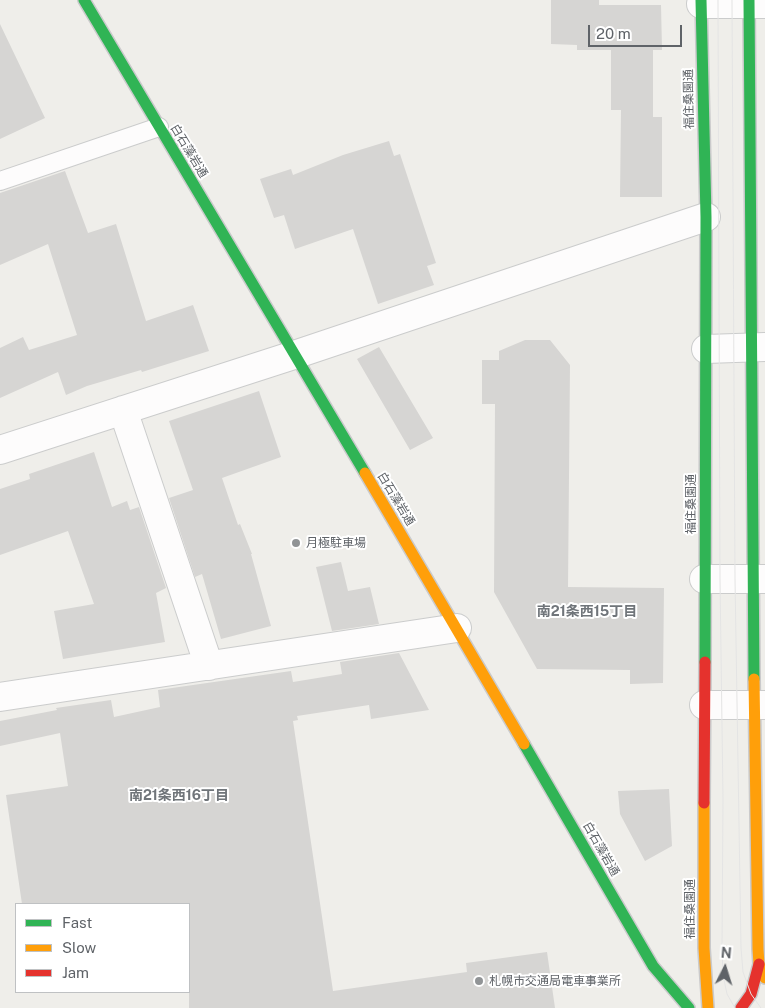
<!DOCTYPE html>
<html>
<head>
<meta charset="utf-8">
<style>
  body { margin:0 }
  #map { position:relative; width:765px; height:1008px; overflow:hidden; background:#efeeea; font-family:"Public Sans",sans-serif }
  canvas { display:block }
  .legend { position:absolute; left:15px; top:903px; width:175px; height:90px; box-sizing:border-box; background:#fff; border:1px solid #bfc1c3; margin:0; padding:6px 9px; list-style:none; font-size:15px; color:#5f6368 }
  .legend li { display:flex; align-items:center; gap:10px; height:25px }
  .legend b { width:25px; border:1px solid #bfc1c3 }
  .north { position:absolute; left:700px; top:943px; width:50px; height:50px; -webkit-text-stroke:4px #fff; paint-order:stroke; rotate:5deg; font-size:14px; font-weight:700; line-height:20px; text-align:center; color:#5f6368 }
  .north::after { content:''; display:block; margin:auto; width:18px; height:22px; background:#5f6368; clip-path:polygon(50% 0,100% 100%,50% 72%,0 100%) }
  .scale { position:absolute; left:588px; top:25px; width:94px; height:22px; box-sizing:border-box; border:2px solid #5f6368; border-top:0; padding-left:6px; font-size:15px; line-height:18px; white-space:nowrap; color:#5f6368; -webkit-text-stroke:4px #fff; paint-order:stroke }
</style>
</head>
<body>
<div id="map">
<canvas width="765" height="1008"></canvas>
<ul class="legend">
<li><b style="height:6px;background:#30b455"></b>Fast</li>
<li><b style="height:6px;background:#ff9f0a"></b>Slow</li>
<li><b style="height:6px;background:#e5322d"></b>Jam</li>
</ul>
<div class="north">N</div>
<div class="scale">20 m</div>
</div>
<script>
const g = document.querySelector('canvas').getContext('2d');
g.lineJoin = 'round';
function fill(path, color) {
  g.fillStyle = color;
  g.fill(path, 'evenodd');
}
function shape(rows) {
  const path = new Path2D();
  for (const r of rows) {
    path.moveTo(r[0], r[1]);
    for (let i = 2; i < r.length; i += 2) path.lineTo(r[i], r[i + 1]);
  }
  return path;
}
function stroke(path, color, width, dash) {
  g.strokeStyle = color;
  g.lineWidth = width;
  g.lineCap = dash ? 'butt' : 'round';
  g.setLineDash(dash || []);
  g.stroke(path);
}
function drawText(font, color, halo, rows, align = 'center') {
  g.font = font + ' "Public Sans","Noto Sans JP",sans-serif';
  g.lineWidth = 4;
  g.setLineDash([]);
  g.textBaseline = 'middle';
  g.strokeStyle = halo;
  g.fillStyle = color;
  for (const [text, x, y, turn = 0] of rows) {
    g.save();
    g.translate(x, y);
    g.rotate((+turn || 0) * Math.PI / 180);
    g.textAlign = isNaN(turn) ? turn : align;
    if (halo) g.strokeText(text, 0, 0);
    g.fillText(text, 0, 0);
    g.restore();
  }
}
const building = shape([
  [551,0,599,0,599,5,661,5,662,50,653,50,653,117,662,117,662,197,620,197,621,110,611,110,611,50,577,50,577,45,551,44],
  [0,24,45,118,0,139],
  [389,141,394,156,400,154,436,263,427,266,434,285,378,304,353,229,295,249,284,215,274,218,260,179,291,169,293,175,343,155],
  [65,171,88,233,116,224,146,321,193,305,209,351,142,372,141,370,87,386,66,395,58,372,0,398,0,348,23,337,29,350,77,335,48,244,0,265,0,193],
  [525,340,550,340,570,365,568,587,664,588,663,683,630,684,630,670,537,669,494,592,495,404,482,404,482,360,499,360,499,351],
  [379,347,433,438,410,450,357,359],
  [259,391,281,457,222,478,238,525,240,524,252,554,251,554,271,626,221,639,202,574,195,577,169,498,193,490,169,421],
  [94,452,112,507,127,501,130,510,139,507,166,588,156,593,165,642,63,659,54,611,94,604,68,531,0,555,0,489,30,479,29,474],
  [341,562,348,591,370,587,379,624,332,631,316,567],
  [399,653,429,710,371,719,369,705,297,716,298,720,293,721,333,991,467,972,466,963,547,952,555,1008,189,1008,189,904,22,904,6,795,68,786,60,733,0,746,0,721,57,710,56,708,111,700,114,717,160,707,158,690,291,671,293,682,342,674,340,662],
  [669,789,672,846,645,861,620,814,618,791]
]);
const lane = shape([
  [0,181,159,127]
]);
const street = shape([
  [701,4,765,4],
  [706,349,765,347],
  [123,410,209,666],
  [0,450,294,355,706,217],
  [704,579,765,579],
  [0,697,457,628],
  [704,705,765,705]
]);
const fast = shape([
  [84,0,365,473],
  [701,0,706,217,705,662],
  [749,0,754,679],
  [524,744,653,966,689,1008]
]);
const slow = shape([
  [365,473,524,744],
  [754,679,758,949,759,964,765,978],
  [704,803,704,948,708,1008]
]);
const jam = shape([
  [704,803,705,662],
  [741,1008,751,994,759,964]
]);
const tram = shape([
  [718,0,720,579,723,799,722,948,723,975,727,994,735,1008],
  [732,0,735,579,741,948,743,972,751,994,761,1008]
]);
const markers = [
  [296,543,5,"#919496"],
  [479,981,5,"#919496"]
];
const streetNames = [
  ["福住桑園通",689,99,-91],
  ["白石藻岩通",189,151,59],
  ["白石藻岩通",396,499,59],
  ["福住桑園通",691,504,-90],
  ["白石藻岩通",601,849,60],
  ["福住桑園通",690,909,-90]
];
const poiNames = [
  ["月極駐車場",306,543],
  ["札幌市交通局電車事業所",489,981]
];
const neighbourhoodNames = [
  ["南21条西15丁目",587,612],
  ["南21条西16丁目",179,796]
];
fill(building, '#d6d5d3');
stroke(lane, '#cbcccc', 20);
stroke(street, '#cbcccc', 30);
stroke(fast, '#cacacb', 14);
stroke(slow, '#cacacb', 14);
stroke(jam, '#cacacb', 14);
stroke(lane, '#fdfcfc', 18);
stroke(street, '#fdfcfc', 28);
stroke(fast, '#30b455', 11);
stroke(slow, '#ff9f0a', 11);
stroke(jam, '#e5322d', 11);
stroke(tram, '#e4e4e4', 1);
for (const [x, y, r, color] of markers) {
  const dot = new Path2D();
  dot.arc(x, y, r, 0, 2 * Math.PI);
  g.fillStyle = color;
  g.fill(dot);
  stroke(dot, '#fff', 2);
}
drawText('12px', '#5f6368', '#fff', streetNames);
drawText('12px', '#5f6368', '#fff', poiNames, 'left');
drawText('bold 14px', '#70757a', '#fff', neighbourhoodNames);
</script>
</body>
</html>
